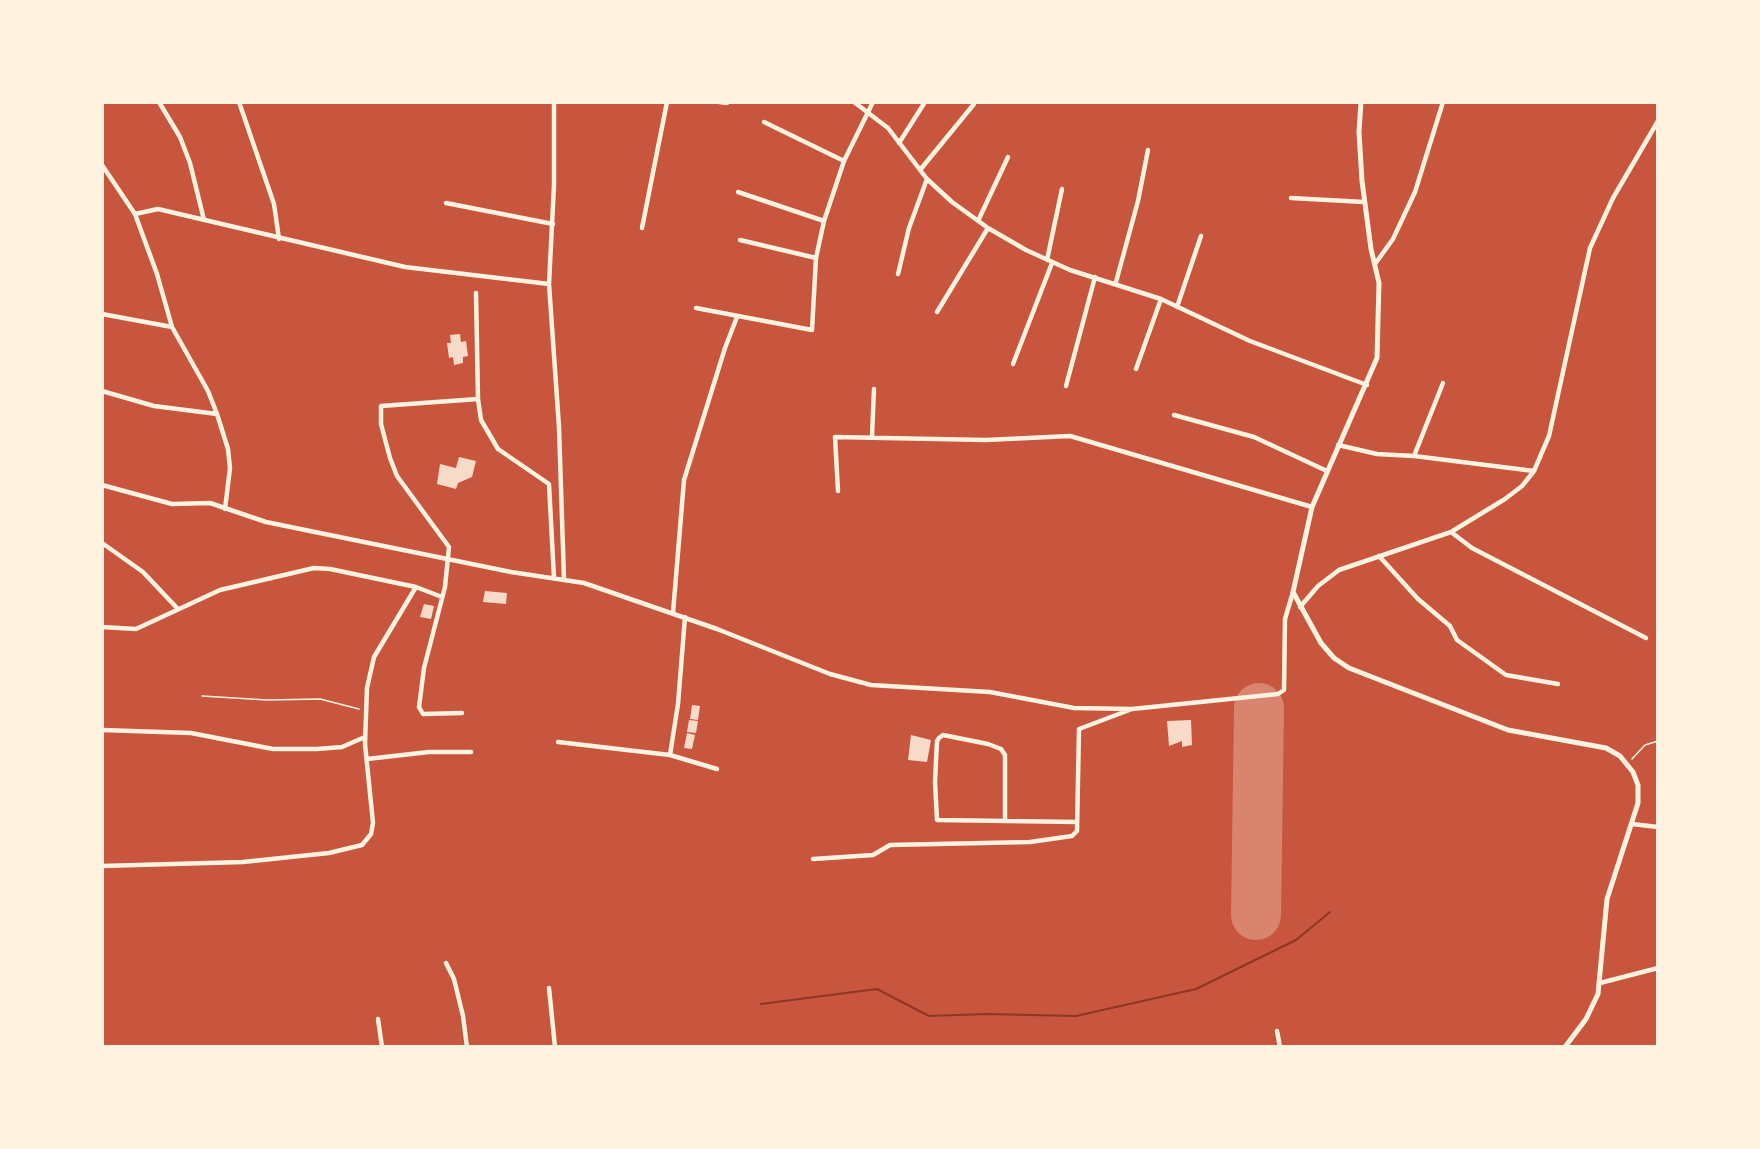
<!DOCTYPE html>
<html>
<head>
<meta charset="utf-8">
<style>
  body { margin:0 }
  #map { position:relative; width:1760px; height:1149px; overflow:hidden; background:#c8553d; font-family:"PT Sans",sans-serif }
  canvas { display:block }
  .frame { position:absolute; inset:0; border:104px solid #fff3e0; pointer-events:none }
</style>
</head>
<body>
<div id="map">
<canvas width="1760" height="1149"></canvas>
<div class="frame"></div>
</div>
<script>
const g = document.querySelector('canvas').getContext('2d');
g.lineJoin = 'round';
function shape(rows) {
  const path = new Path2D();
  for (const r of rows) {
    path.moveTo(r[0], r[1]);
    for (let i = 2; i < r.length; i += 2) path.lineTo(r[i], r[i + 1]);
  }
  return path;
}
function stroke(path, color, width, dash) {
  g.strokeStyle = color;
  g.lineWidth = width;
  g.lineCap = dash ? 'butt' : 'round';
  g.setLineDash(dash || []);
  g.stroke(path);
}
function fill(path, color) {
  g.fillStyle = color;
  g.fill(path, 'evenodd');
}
const stream = shape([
  [761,1004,877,989,929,1016,986,1014,1076,1016,1196,989,1296,940,1330,912]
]);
const runway = shape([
  [1256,915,1259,708]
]);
const building = shape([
  [460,334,461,342,466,341,468,356,463,357,463,363,454,365,453,357,449,358,447,343,451,343,450,335],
  [459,457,476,461,472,477,458,483,456,489,437,484,440,464,456,468],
  [485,591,507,593,506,604,483,602],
  [424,604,434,606,431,619,420,617],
  [692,705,700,706,698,720,690,719],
  [689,720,698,721,696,733,687,732],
  [1191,720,1192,745,1182,747,1182,741,1169,746,1167,721],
  [687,733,695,735,692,749,684,748],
  [911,735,931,740,927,762,908,760]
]);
const path = shape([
  [202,696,267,700,320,699,359,709],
  [1632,759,1645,745,1658,741]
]);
const minor = shape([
  [159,102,180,137,190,163,204,220],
  [239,102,274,204,279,239],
  [554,102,554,185,549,284,559,427,564,579],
  [719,102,727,103],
  [854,102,888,128,927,179,952,202,988,228,1026,250,1070,270,1161,299,1250,341,1367,385],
  [764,122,844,161],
  [899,143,925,102],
  [102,165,135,214,157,274,172,327,208,391,217,414,228,449,230,468,225,509],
  [920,170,974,104],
  [738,192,824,221],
  [1291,198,1364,202],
  [446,203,553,224],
  [135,214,158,209,405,267,549,284],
  [978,221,1008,157],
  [642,228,667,102],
  [740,240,816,258],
  [1047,260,1062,189],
  [1375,264,1393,239,1415,192,1443,102],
  [898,274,909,228,927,179],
  [1116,282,1138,201,1148,150],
  [476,293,478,399,481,420,498,449,549,484,554,578],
  [1177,307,1201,236],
  [696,308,812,330,816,258,824,221,844,161,873,102],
  [937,312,988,228],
  [102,314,172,327],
  [1013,364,1052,263],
  [1136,369,1161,299],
  [1066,386,1095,277],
  [102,391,154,406,217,414],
  [1174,415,1254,437,1327,471],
  [872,436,874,389],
  [1338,445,1377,454,1414,456,1443,383],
  [1414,456,1534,471],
  [102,485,172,504,210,503,266,522,511,572,584,583,717,629,830,674,871,685,990,692,1074,708,1132,709,1278,694,1284,690,1285,619,1293,592],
  [838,491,835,437,986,440,1070,436,1312,507],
  [1451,532,1472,548,1646,638],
  [102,543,143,572,177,608],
  [1379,556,1418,599,1450,626,1457,640,1506,675,1558,684],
  [1300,607,1318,586,1339,570,1451,532,1505,499,1522,486,1534,471,1549,436,1590,248,1613,198,1658,121],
  [673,613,684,480,725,348,737,317],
  [102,627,136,629,220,590,314,568,330,569,416,587,442,597],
  [462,713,423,714,419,707,424,668,445,587,449,547,397,476,390,458,381,424,381,406,478,399],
  [102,730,191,733,273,749,317,749,342,747,365,737],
  [558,742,670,755,717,769],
  [670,755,678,704,685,617],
  [367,759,429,752,471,752],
  [1005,820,1005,755,1001,749,988,744,943,735,939,738,937,741,935,782,937,820,1077,822],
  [1632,824,1658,827],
  [813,859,873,855,890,845,1030,842,1072,836,1077,831,1079,729,1132,709],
  [102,866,243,862,329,853,362,845,371,834,373,823,365,744,367,688,374,657,416,587],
  [446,963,454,979,463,1016,467,1047],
  [1600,983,1658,968],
  [549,988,555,1047],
  [378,1019,382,1047],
  [1277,1031,1280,1047]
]);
const tertiary = shape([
  [1361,102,1359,132,1362,181,1371,249,1379,283,1377,358,1312,507,1293,592,1321,643,1334,658,1349,668,1508,730,1606,748,1620,756,1633,772,1638,785,1638,803,1607,899,1598,994,1586,1019,1565,1047]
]);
stroke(stream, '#8f3625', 2);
stroke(runway, '#d8846e', 50);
fill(building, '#f7dbc8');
stroke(path, '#fff3e0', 1.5);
stroke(minor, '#fff3e0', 4.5);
stroke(tertiary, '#fff3e0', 5);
</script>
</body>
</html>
